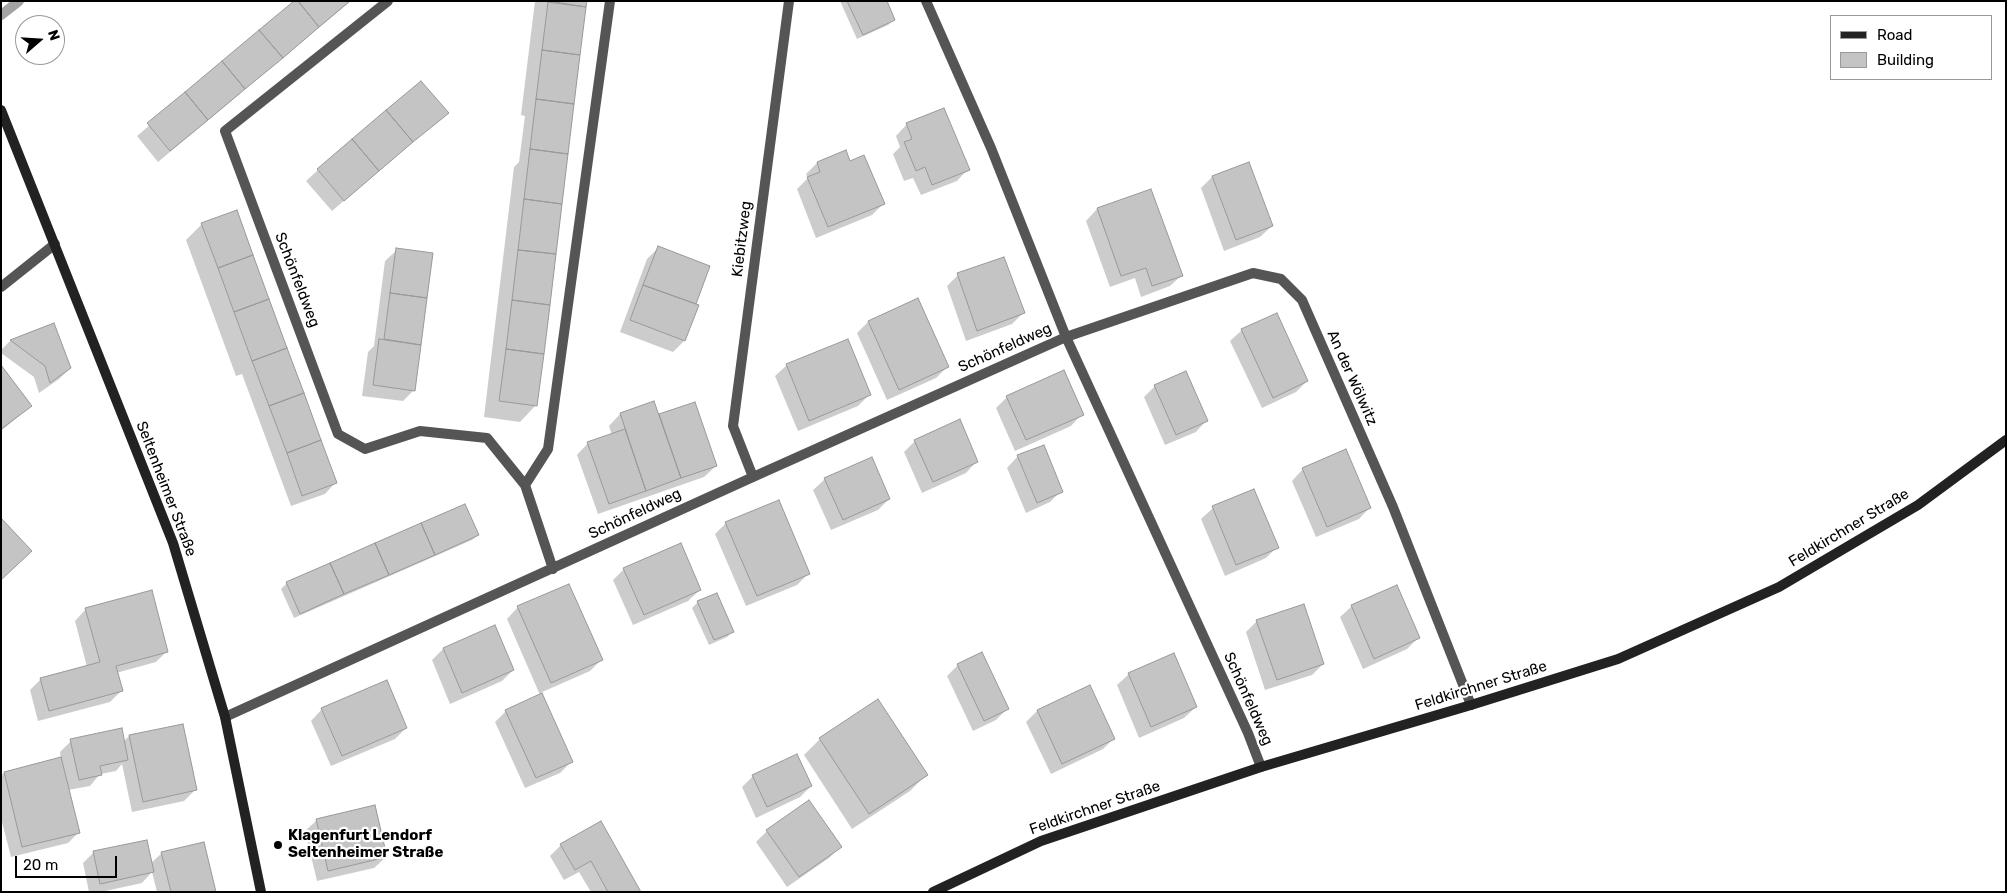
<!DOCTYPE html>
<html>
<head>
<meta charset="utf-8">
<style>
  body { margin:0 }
  #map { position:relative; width:2007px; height:893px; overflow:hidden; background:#fff; font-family:Rubik,sans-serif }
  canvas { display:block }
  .frame { position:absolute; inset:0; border:2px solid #000; pointer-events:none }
  .legend { position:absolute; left:1830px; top:15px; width:162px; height:65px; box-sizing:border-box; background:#fff; border:1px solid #999; margin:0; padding:6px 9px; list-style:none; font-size:15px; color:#000 }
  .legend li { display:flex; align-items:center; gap:10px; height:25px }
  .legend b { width:25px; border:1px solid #999 }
  .north { position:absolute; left:15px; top:15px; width:50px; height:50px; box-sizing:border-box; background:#fff; border:1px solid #999; border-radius:50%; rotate:71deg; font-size:14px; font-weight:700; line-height:20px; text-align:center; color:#000 }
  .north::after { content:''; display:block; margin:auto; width:18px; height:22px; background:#000; clip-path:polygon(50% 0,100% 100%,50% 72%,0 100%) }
  .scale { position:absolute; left:15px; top:856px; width:102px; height:22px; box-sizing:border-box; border:2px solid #000; border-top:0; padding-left:6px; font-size:15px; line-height:18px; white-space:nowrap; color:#000; -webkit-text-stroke:4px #fff; paint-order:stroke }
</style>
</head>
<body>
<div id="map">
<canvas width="2007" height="893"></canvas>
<div class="frame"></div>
<ul class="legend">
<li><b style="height:6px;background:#222"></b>Road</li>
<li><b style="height:14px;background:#c4c4c4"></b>Building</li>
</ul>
<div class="north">N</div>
<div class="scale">20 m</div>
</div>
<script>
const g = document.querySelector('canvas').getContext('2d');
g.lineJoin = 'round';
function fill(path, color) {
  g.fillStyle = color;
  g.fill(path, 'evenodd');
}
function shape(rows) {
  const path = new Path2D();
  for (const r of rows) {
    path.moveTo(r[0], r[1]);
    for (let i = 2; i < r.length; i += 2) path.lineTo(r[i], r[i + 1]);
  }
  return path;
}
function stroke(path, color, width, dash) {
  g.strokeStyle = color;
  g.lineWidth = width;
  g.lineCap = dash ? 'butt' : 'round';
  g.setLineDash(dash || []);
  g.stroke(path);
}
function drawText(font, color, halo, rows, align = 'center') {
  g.font = font + ' Rubik,sans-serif';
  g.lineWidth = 4.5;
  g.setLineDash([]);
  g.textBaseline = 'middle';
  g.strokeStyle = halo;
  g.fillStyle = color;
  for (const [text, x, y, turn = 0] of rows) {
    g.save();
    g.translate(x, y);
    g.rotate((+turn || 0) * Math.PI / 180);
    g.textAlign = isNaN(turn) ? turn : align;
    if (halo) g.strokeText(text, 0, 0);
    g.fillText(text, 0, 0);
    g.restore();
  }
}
const shadow = shape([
  [296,1,351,1,158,162,137,136],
  [535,1,586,1,536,405,520,422,484,417,514,167,519,162,525,116,521,115],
  [840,1,885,1,894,20,888,25,857,39],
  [447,113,332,211,306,181,318,170],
  [907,124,968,169,957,181,921,195,913,178,904,181,893,154,900,147,896,136],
  [845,152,849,163,883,204,872,215,816,238,797,189,808,178,806,174,817,163],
  [1248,164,1272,226,1260,237,1224,251,1201,188,1212,177],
  [1151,190,1182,275,1170,286,1141,297,1135,278,1110,287,1086,221,1097,209],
  [202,224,336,482,325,494,291,506,242,374,236,376,186,240],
  [658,248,694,305,697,306,684,341,673,352,620,332,647,259],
  [397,250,432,254,414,390,403,401,362,396,368,352,374,346,385,261],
  [958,275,1023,313,1012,324,966,341,947,286],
  [917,300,947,367,936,378,887,400,857,333,868,322],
  [1276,314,1307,381,1296,392,1262,408,1230,341,1242,330],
  [53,324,70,368,59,379,39,393,34,377,1,353,1,350,10,341],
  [787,365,869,395,858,406,798,431,775,376],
  [1,367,31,406,1,431],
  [1155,386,1207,420,1196,432,1165,445,1144,397],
  [1007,397,1082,414,1071,426,1015,451,996,408],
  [654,403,658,416,694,404,716,466,704,477,598,514,577,455,588,443,612,435,609,426,620,414],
  [915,441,977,461,966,473,922,493,904,452],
  [1018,456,1061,491,1050,502,1026,513,1007,468],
  [1303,469,1370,507,1359,519,1316,537,1292,481],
  [825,479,889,499,878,510,831,530,813,490],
  [1253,490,1277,547,1266,558,1225,576,1201,519,1213,508],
  [465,505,478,535,472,540,294,618,281,589,287,583],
  [726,523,808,574,797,585,746,606,715,534],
  [624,569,700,590,688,601,633,625,613,580],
  [698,602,732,632,727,637,709,645,692,608],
  [1352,606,1418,638,1407,649,1363,669,1340,617],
  [518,607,601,660,590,671,540,693,571,762,560,773,525,788,495,722,506,711,540,695,507,619],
  [86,609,167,651,156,662,116,673,121,691,110,702,38,721,30,690,41,679,87,667,75,621],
  [1257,621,1323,664,1312,675,1265,690,1246,632],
  [494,627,513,670,502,681,450,704,432,660,443,649],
  [958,665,1007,709,996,720,973,731,947,676],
  [1129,674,1196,707,1184,718,1139,738,1117,685],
  [1089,686,1114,738,1103,749,1051,774,1026,722,1037,711],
  [322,709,406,728,395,739,331,766,311,721],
  [129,736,195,790,184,801,132,812,122,764,116,771,100,774,90,786,68,790,79,832,68,843,11,857,1,818,1,776,4,773,61,759,60,752,71,741,123,742],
  [820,739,926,775,910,791,852,829,804,755],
  [753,776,811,786,800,797,756,818,742,787],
  [317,820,386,857,374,868,317,881,305,831],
  [601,822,640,892,591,892,579,872,564,880,550,856,561,845],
  [767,831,840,847,829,858,787,887,756,842],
  [94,852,151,863,162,853,215,892,157,892,152,872,142,883,101,892,89,892,83,863]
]);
const stream = shape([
  [1,15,19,1]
]);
const building = shape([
  [294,1,298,1,319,27,283,58,259,30,294,1],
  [298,1,350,1,319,27,298,1],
  [548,1,587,1,586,7,548,1],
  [847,1,887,1,895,20,863,35,847,1],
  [548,2,586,7,580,55,542,50,548,2],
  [259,30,283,58,245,89,222,61,259,30],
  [542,50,580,55,574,104,536,99,542,50],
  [222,61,245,89,208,120,185,92,222,61],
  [421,81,449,113,413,142,386,110,421,81],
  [185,92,208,120,170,151,147,123,185,92],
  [536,99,574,104,568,154,530,149,536,99],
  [944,108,970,170,932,185,925,167,916,171,904,142,912,139,906,123,944,108],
  [386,110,413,142,379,171,352,139,386,110],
  [352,139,379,171,344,201,317,169,352,139],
  [530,149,568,154,562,204,524,199,530,149],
  [846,150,850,161,864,155,885,204,828,227,807,177,820,172,817,162,846,150],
  [1249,162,1273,226,1236,240,1212,176,1249,162],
  [1151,189,1183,276,1152,286,1146,268,1121,276,1097,208,1151,189],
  [524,199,562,204,556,254,518,250,524,199],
  [237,210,253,255,218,268,201,223,237,210],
  [658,246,710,266,696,304,643,285,658,246],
  [396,248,433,253,427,298,390,293,396,248],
  [518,250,556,254,550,305,512,300,518,250],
  [253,255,269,299,234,312,218,268,253,255],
  [1004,257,1025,313,977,331,957,273,1004,257],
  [643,285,699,305,685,341,630,320,643,285],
  [390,293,427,298,421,345,384,339,390,293],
  [918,298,949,367,899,390,868,321,918,298],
  [269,299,287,348,252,361,234,312,269,299],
  [512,300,550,305,544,354,506,349,512,300],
  [1277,313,1308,381,1273,398,1241,329,1277,313],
  [54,323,71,368,50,383,45,366,10,340,54,323],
  [379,339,421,345,415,391,373,385,379,339],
  [848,339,871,395,809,421,786,364,848,339],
  [287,348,304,393,269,406,252,361,287,348],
  [506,349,544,354,537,406,499,401,506,349],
  [1,365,32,406,1,429,1,365],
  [1064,370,1084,415,1026,440,1006,396,1064,370],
  [1186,371,1208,421,1176,435,1154,385,1186,371],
  [304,393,321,440,287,453,269,406,304,393],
  [654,401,681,478,646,491,620,413,654,401],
  [695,402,717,466,681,478,659,414,695,402],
  [960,419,978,462,933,482,914,440,960,419],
  [625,429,646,491,609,504,587,442,625,429],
  [321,440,337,483,302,496,287,453,321,440],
  [1044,445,1063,492,1037,503,1017,455,1044,445],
  [1346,449,1371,508,1327,527,1302,468,1346,449],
  [872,457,890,499,843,520,824,478,872,457],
  [1254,489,1279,548,1236,565,1212,506,1254,489],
  [779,500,810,574,757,596,725,522,779,500],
  [465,504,479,535,435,555,421,523,465,504],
  [1,518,32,551,1,580,1,518],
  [421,523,435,555,389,575,375,543,421,523],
  [375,543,389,575,344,594,330,563,375,543],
  [681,543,701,590,644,615,623,568,681,543],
  [330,563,344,594,300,614,286,582,330,563],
  [569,584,603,660,551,683,517,606,569,584],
  [1397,585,1420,638,1374,659,1351,605,1397,585],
  [152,590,168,652,116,666,123,691,49,711,40,678,100,662,85,608,152,590],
  [717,593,734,632,714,640,697,601,717,593],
  [1304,604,1324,664,1277,680,1256,620,1304,604],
  [495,625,514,670,462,693,443,648,495,625],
  [982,652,1009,709,984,721,957,664,982,652],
  [1174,653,1197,707,1151,727,1128,673,1174,653],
  [387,680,407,728,342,756,321,708,387,680],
  [1090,685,1115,739,1062,764,1037,710,1090,685],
  [542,693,573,762,536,778,505,710,542,693],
  [878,699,928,775,869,814,819,738,878,699],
  [183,724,197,790,143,802,129,735,183,724],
  [122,728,128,760,100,766,102,775,79,780,70,739,122,728],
  [797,754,812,786,767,807,752,775,797,754],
  [61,757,80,833,22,847,4,772,61,757],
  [809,800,842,847,799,877,766,830,809,800],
  [375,805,387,857,328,871,316,819,375,805],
  [601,821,641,892,608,892,591,861,575,870,560,844,601,821],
  [147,840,154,872,100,884,93,851,147,840],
  [204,842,216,892,171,892,161,852,204,842]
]);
const street = shape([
  [388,1,225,131,338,434,365,449,420,431,487,438,525,485],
  [926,1,991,148,1066,337,1248,733,1261,767],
  [1,287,55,244],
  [753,477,733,426,789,1],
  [553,569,525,485,548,449,610,1],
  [225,717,753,477,1066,337,1253,273,1281,279,1302,300,1393,507,1471,705]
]);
const secondary = shape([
  [1,110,173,543,225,717,261,892],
  [933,892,1041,841,1261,767,1471,705,1618,659,1779,587,1918,505,2006,440]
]);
const markers = [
  [278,845,5,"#000"]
];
const streetNames = [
  ["Kiebitzweg",742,239,-83],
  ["Schönfeldweg",297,280,69],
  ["Schönfeldweg",1005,348,-24],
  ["An der Wölwitz",1352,378,66],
  ["Seltenheimer Straße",166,489,69],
  ["Schönfeldweg",635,514,-25],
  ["Feldkirchner Straße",1849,528,-31],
  ["Feldkirchner Straße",1481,686,-17],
  ["Schönfeldweg",1248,699,66],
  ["Feldkirchner Straße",1095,808,-19]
];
const poiNames = [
  ["Klagenfurt Lendorf",288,836],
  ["Seltenheimer Straße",288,853]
];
fill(shadow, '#0003');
stroke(stream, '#a3a3a3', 10);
fill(building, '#c4c4c4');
stroke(building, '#999', 1);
stroke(street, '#555', 10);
stroke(secondary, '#222', 10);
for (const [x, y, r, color] of markers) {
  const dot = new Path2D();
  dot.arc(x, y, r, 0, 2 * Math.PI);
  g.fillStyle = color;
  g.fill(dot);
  stroke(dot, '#fff', 2);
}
drawText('15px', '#000', '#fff', streetNames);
drawText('bold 15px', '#000', '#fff', poiNames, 'left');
</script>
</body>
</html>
